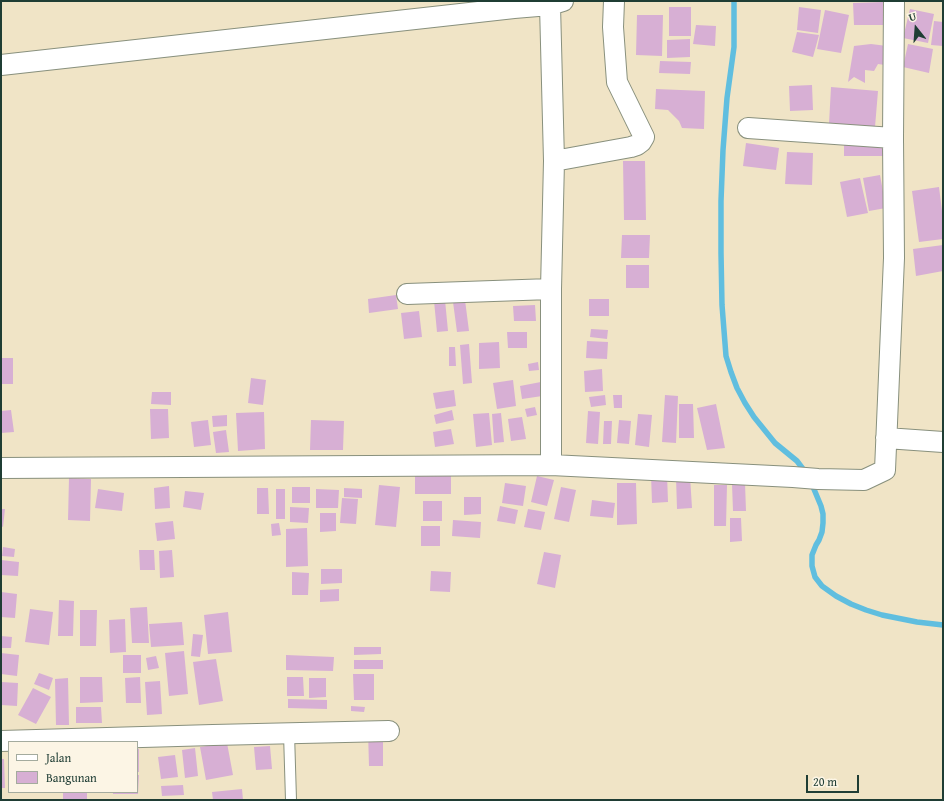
<!DOCTYPE html>
<html>
<head>
<meta charset="utf-8">
<style>
  body { margin:0 }
  #map { position:relative; width:944px; height:801px; overflow:hidden; background:#f0e4c6; font-family:"Gentium Book Plus",serif }
  canvas { display:block }
  .frame { position:absolute; inset:0; border:2px solid #1f3d34; pointer-events:none }
  .legend { position:absolute; left:8px; top:741px; width:130px; height:52px; box-sizing:border-box; background:#fcf5e5; border:1px solid #a4ab9e; margin:0; padding:5px 7px; list-style:none; font-size:12px; color:#1f3d34 }
  .legend li { display:flex; align-items:center; gap:8px; height:20px }
  .legend b { width:20px; border:1px solid #a4ab9e }
  .north { position:absolute; left:896px; top:8px; width:40px; height:40px; -webkit-text-stroke:3px #fcf5e5; paint-order:stroke; rotate:343deg; font-size:11px; font-weight:700; line-height:16px; text-align:center; color:#1f3d34 }
  .north::after { content:''; display:block; margin:auto; width:14px; height:18px; background:#1f3d34; clip-path:polygon(50% 0,100% 100%,50% 72%,0 100%) }
  .scale { position:absolute; left:806px; top:775px; width:53px; height:18px; box-sizing:border-box; border:2px solid #1f3d34; border-top:0; padding-left:5px; font-size:12px; line-height:14px; white-space:nowrap; color:#1f3d34; -webkit-text-stroke:3px #fcf5e5; paint-order:stroke }
</style>
</head>
<body>
<div id="map">
<canvas width="944" height="801"></canvas>
<div class="frame"></div>
<ul class="legend">
<li><b style="height:5px;background:#fff"></b>Jalan</li>
<li><b style="height:11px;background:#d7afd4"></b>Bangunan</li>
</ul>
<div class="north">U</div>
<div class="scale">20 m</div>
</div>
<script>
const g = document.querySelector('canvas').getContext('2d');
g.lineJoin = 'round';
function shape(rows) {
  const path = new Path2D();
  for (const r of rows) {
    path.moveTo(r[0], r[1]);
    for (let i = 2; i < r.length; i += 2) path.lineTo(r[i], r[i + 1]);
  }
  return path;
}
function stroke(path, color, width, dash) {
  g.strokeStyle = color;
  g.lineWidth = width;
  g.lineCap = dash ? 'butt' : 'round';
  g.setLineDash(dash || []);
  g.stroke(path);
}
function fill(path, color) {
  g.fillStyle = color;
  g.fill(path, 'evenodd');
}
const stream = shape([
  [734,1,734,47,727,98,723,150,721,201,721,253,722,305,726,356,731,372,737,388,745,403,754,417,775,443,797,461,806,473],
  [811,482,821,506,823,514,823,523,822,532,819,540,816,545,812,555,812,566,815,577,822,586,836,596,851,604,866,610,882,615,917,622,943,625]
]);
const building = shape([
  [883,2,884,25,854,25,853,3],
  [669,7,691,7,691,36,669,36],
  [799,7,821,10,818,33,797,30],
  [910,9,934,14,928,43,903,38],
  [825,10,849,15,841,53,817,49],
  [637,15,663,15,662,56,636,55],
  [934,21,943,22,943,46,931,45],
  [696,25,716,26,715,46,693,44],
  [797,32,819,35,813,57,792,52],
  [690,39,690,57,667,58,667,40],
  [871,44,887,46,885,65,878,64,874,71,865,70,865,83,854,77,848,82,854,46],
  [908,44,933,49,929,73,903,67],
  [660,61,691,62,690,74,659,73],
  [812,85,813,110,790,111,789,86],
  [831,87,878,91,875,127,829,124],
  [656,89,705,91,704,129,682,128,679,121,668,110,655,109],
  [844,138,885,138,885,156,844,156],
  [746,143,779,148,776,170,743,166],
  [787,152,813,153,812,185,785,184],
  [623,161,645,161,646,220,624,220],
  [880,175,886,208,869,211,863,178],
  [860,178,868,213,847,217,840,182],
  [939,187,943,219,943,239,919,242,912,191],
  [622,235,650,235,649,258,621,258],
  [943,245,943,271,916,276,913,249],
  [626,265,649,265,649,288,626,288],
  [396,295,398,309,369,313,368,299],
  [589,299,609,299,609,316,589,316],
  [445,300,448,331,437,332,434,301],
  [465,300,469,331,457,332,453,302],
  [535,305,536,321,514,321,513,306],
  [419,311,422,337,404,339,401,313],
  [591,329,608,330,607,339,590,337],
  [507,332,527,332,527,348,508,348],
  [587,341,608,342,607,359,586,358],
  [499,342,500,368,479,369,479,343],
  [469,344,472,383,463,384,460,345],
  [449,347,455,347,456,366,449,366],
  [1,358,13,358,13,384,1,384],
  [538,362,539,370,529,371,528,364],
  [602,369,603,391,585,392,584,371],
  [251,378,266,380,263,405,248,403],
  [513,380,516,406,497,409,493,383],
  [546,381,549,395,522,399,520,386],
  [454,390,456,406,436,409,433,393],
  [152,392,171,392,171,405,151,404],
  [605,395,606,405,591,407,589,397],
  [613,395,622,395,622,408,614,408],
  [665,395,678,396,676,443,662,442],
  [679,404,693,404,694,438,679,438],
  [716,404,725,448,707,450,697,408],
  [535,407,537,415,527,417,525,409],
  [150,409,168,409,169,438,151,439],
  [11,410,14,432,1,433,1,411],
  [452,410,454,420,436,424,434,415],
  [588,411,600,412,598,444,586,443],
  [264,412,265,449,238,451,236,413],
  [489,413,492,445,476,447,473,414],
  [501,413,504,442,494,443,492,414],
  [638,414,652,415,649,447,635,445],
  [227,415,227,426,213,427,212,416],
  [522,417,526,439,511,441,508,419],
  [208,420,211,445,194,447,191,422],
  [311,420,344,421,343,450,310,450],
  [619,420,631,421,629,444,617,443],
  [604,421,612,421,611,444,603,444],
  [451,429,454,444,435,447,433,432],
  [226,430,229,452,216,453,213,432],
  [415,470,451,470,451,494,415,494],
  [667,474,668,502,652,503,651,475],
  [537,476,554,480,547,506,531,502],
  [690,476,692,508,677,509,676,477],
  [69,478,91,479,90,521,68,520],
  [505,483,526,486,523,506,502,503],
  [617,483,636,483,637,524,617,525],
  [745,483,746,511,733,511,732,484],
  [379,485,400,487,396,527,375,525],
  [714,485,727,485,726,526,714,526],
  [169,486,170,508,155,509,154,488],
  [292,487,310,487,310,503,292,503],
  [561,487,576,490,569,522,554,519],
  [257,488,268,488,269,514,257,514],
  [344,488,362,489,362,498,344,497],
  [98,489,124,493,122,511,95,508],
  [276,489,285,489,285,519,276,519],
  [316,489,339,490,338,508,316,508],
  [185,491,204,493,201,510,183,507],
  [464,497,481,497,481,514,464,515],
  [342,498,358,499,356,524,340,523],
  [592,500,615,503,613,518,590,516],
  [423,501,442,501,442,521,423,521],
  [500,506,518,510,515,524,497,521],
  [290,507,309,508,308,523,290,522],
  [1,509,5,509,3,527,1,526],
  [528,509,545,512,541,530,524,527],
  [320,513,336,513,336,531,320,532],
  [730,518,741,518,742,541,730,542],
  [453,520,481,522,480,538,452,536],
  [173,521,175,539,157,541,155,523],
  [279,523,281,535,272,536,271,524],
  [421,526,440,526,440,546,421,546],
  [307,528,308,566,286,567,286,529],
  [3,547,15,549,14,557,2,556],
  [139,550,154,550,155,570,140,570],
  [172,550,174,577,160,578,159,551],
  [544,552,561,555,555,588,537,584],
  [1,560,19,562,18,576,1,575],
  [321,569,342,569,342,583,321,584],
  [431,571,451,572,450,592,430,591],
  [292,572,309,573,308,595,292,595],
  [339,589,339,601,320,602,320,590],
  [1,592,17,594,15,618,1,617],
  [59,600,74,601,73,636,58,636],
  [147,607,149,643,132,643,130,608],
  [30,609,53,612,49,645,25,642],
  [80,610,97,610,96,646,80,646],
  [228,612,232,652,208,654,204,615],
  [125,619,126,652,110,653,109,620],
  [182,622,184,645,151,647,149,624],
  [193,634,203,635,200,657,191,656],
  [1,636,12,637,11,648,1,648],
  [354,647,381,647,381,654,354,655],
  [184,651,188,694,169,696,165,653],
  [1,653,19,655,17,676,1,674],
  [123,655,141,655,141,673,123,673],
  [286,655,334,657,333,671,286,670],
  [156,656,159,668,148,670,146,658],
  [216,659,223,701,199,705,193,662],
  [354,660,383,660,383,669,354,669],
  [39,673,53,678,49,690,34,684],
  [353,674,374,674,374,700,354,700],
  [80,677,102,677,103,702,80,703],
  [140,677,141,703,126,703,125,678],
  [287,677,303,677,304,696,287,696],
  [68,678,69,725,56,725,55,679],
  [309,678,326,678,326,697,309,698],
  [160,681,162,714,147,715,145,682],
  [1,682,18,683,17,706,1,705],
  [33,688,51,697,36,724,18,715],
  [288,699,327,700,327,709,288,708],
  [351,706,365,707,364,712,351,711],
  [76,707,101,707,102,723,76,723],
  [368,731,383,731,383,766,369,766],
  [227,743,233,775,206,780,200,747],
  [270,746,272,769,256,770,254,747],
  [195,748,198,776,185,778,182,750],
  [137,749,139,749,139,772,137,772],
  [175,755,178,777,161,779,158,757],
  [1,759,4,759,5,788,1,788],
  [137,775,139,775,138,794,113,794,113,792,137,792],
  [183,785,184,795,162,796,161,786],
  [242,789,243,800,213,800,212,792],
  [63,792,87,792,87,800,63,800]
]);
const lane = shape([
  [289,733,291,800]
]);
const street = shape([
  [550,5,554,161,551,289,551,465],
  [1,65,514,8,550,5,563,1],
  [748,128,893,138],
  [554,161,631,147,637,145,641,142,644,137,617,82,613,27,614,1],
  [407,294,551,289],
  [886,438,943,442],
  [1,468,551,465,793,477,818,479,864,480,885,470,894,258,893,138,894,1],
  [1,741,213,735,389,731]
]);
stroke(stream, '#60bedf', 5.5);
fill(building, '#d7afd4');
stroke(lane, '#88907d', 12);
stroke(street, '#88907d', 22);
stroke(lane, '#fff', 10);
stroke(street, '#fff', 20);
</script>
</body>
</html>
